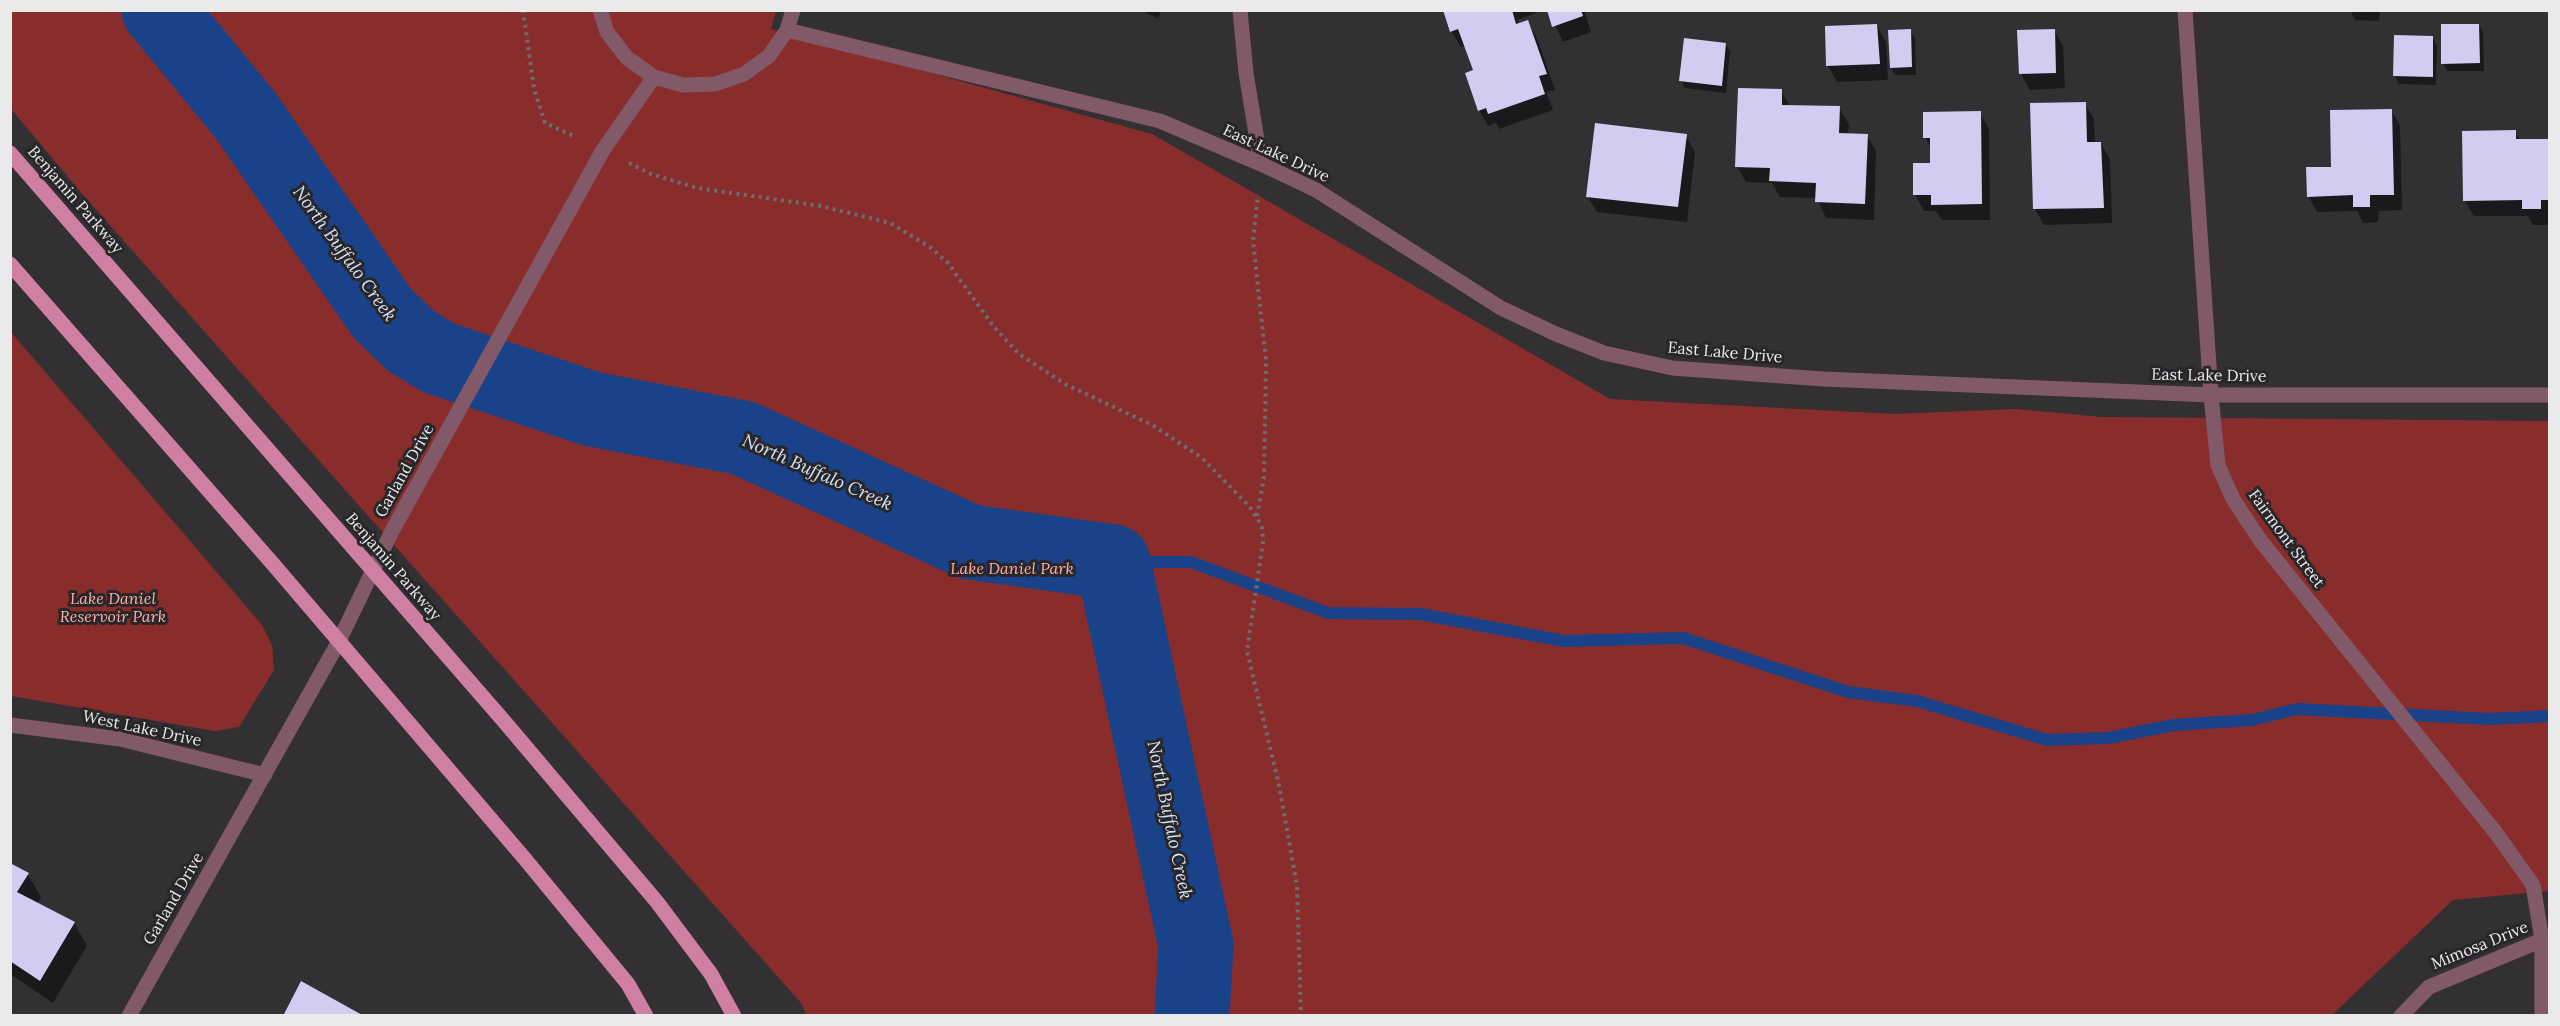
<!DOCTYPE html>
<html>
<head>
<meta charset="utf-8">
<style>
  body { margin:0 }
  #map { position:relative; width:2560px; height:1026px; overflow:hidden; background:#323033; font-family:Lora,serif }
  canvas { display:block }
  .frame { position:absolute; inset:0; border:12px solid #eae9eb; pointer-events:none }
</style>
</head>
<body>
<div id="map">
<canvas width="2560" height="1026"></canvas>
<div class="frame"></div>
</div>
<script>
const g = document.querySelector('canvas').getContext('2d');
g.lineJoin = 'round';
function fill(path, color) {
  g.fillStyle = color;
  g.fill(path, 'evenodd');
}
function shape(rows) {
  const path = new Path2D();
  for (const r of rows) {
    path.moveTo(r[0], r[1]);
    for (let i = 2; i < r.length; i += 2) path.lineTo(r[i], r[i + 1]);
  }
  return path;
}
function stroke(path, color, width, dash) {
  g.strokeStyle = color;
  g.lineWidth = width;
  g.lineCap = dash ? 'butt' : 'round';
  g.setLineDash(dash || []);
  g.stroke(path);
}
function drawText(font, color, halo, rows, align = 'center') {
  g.font = font + ' Lora,serif';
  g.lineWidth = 6;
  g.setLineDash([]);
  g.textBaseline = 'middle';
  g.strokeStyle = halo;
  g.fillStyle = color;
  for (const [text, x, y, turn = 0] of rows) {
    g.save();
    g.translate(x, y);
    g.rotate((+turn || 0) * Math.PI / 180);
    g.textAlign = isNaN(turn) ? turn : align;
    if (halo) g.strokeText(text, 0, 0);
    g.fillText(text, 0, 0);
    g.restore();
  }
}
const green = shape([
  [10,11,776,11,771,29,1152,134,1610,399,1894,414,2016,409,2102,417,2549,421,2549,891,2453,900,2332,1015,806,1015,802,1004,83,195,11,109],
  [10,331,262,625,272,645,274,670,239,727,215,731,11,696]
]);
const shadow = shape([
  [1140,10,1162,10,1158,18],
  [1445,10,1544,10,1517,20,1519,25,1527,22,1537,38,1555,90,1546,92,1553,110,1499,129,1496,123,1488,126,1479,110,1475,71,1466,45,1461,47,1451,31],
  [1548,10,1584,10,1591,32,1563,42],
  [2350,10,2380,10,2379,21,2355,20],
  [2479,25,2483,33,2484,71,2447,71,2443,63],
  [1877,26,1886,42,1888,80,1837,82,1828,66],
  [2054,30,2063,46,2065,88,2030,90,2021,74],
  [1910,31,1915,38,1916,75,1895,75,1891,67],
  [2395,37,2433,38,2437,46,2436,85,2399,84,2395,76],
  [1726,44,1730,52,1726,93,1685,88,1681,81],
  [1781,91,1790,106,1839,108,1849,124,1848,135,1867,135,1876,151,1874,220,1826,218,1817,198,1780,197,1772,183,1746,182,1737,166],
  [2085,103,2094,119,2095,144,2101,143,2110,159,2112,223,2044,225,2035,209],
  [2391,110,2400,126,2402,210,2379,211,2378,222,2363,223,2357,211,2317,212,2308,196],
  [1980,113,1989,129,1990,220,1942,220,1936,211,1924,211,1915,195,1932,164,1932,150,1925,137],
  [2515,132,2520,140,2550,140,2549,225,2533,225,2528,216,2474,216,2465,201],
  [1686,136,1695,152,1687,222,1597,212,1587,196],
  [10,864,28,875,41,897,37,904,74,923,87,946,53,1003,10,974]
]);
const stream = shape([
  [1113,562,1191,562,1328,613,1420,614,1564,641,1683,638,1848,692,1917,701,2047,740,2108,738,2174,725,2252,720,2297,709,2490,719,2550,716]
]);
const river = shape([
  [159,10,246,116,382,313,411,341,439,358,592,409,743,438,970,542,1113,562,1196,945,1192,1016]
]);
const building = shape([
  [1443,10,1512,10,1516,24,1528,20,1547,74,1539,76,1545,94,1488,114,1486,108,1478,111,1465,73,1473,70,1458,29,1450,32],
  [1547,10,1581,10,1583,16,1552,27],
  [1877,24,1880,64,1826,66,1825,26],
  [2441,24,2479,24,2480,63,2441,64],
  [1911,29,1912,67,1890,68,1888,30],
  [2055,29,2056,73,2019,74,2017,30],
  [2394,35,2433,36,2433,77,2393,76],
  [1684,38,1726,43,1722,86,1679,81],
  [1738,88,1782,89,1782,105,1840,106,1839,133,1868,134,1865,204,1815,202,1816,183,1769,181,1770,168,1735,167],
  [2086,102,2087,142,2101,142,2104,208,2033,209,2030,103],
  [2392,109,2394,195,2370,195,2370,207,2353,207,2353,195,2307,197,2306,167,2331,167,2330,110],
  [1981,111,1982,204,1931,205,1931,195,1913,195,1913,163,1930,163,1930,138,1923,138,1923,112],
  [1595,123,1687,134,1678,207,1586,197],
  [2516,130,2516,139,2550,139,2550,200,2541,200,2541,209,2522,209,2522,200,2463,201,2462,131],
  [10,863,29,873,17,892,75,922,40,981,10,961],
  [301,981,364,1016,283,1016]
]);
const path = shape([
  [523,10,534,89,545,123,576,137],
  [629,163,651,174,697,188,821,206,890,223,930,247,948,263,994,327,1019,354,1065,384,1154,426,1202,458,1249,506,1262,526,1263,542,1247,651,1279,785,1297,886,1301,1016],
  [1257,516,1264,478,1266,360,1253,241,1258,195]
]);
const minor = shape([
  [600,10,607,32,627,58,654,77,683,85,715,84,744,74,769,56,787,30,793,10],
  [1240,10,1246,73,1261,164],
  [2185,10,2211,395,2218,465,2233,499,2260,540,2496,833,2533,885,2542,940,2542,1016],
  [787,30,1160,121,1261,164,1316,190,1501,308,1556,334,1604,353,1672,368,1823,379,2211,395,2550,395],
  [10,725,120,739,265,775],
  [129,1016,338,643,392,531,603,150,654,77],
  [2401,1016,2429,987,2542,940,2550,940]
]);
const primary = shape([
  [10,153,503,720,657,902,711,974,734,1016],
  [10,264,273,564,525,859,628,984,646,1016]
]);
const streetNames = [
  ["East Lake Drive",1276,154,25],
  ["Benjamin Parkway",75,200,49],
  ["East Lake Drive",1725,353,5],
  ["East Lake Drive",2209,376,1],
  ["Garland Drive",405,471,-61],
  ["Fairmont Street",2286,539,54],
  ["Benjamin Parkway",393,567,49],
  ["West Lake Drive",142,729,12],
  ["Garland Drive",174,899,-60],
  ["Mimosa Drive",2480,946,-22]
];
const parkNames = [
  ["Lake Daniel Park",1012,569],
  ["Lake Daniel",113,599],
  ["Reservoir Park",113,617]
];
const waterNames = [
  ["North Buffalo Creek",344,254,54],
  ["North Buffalo Creek",817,473,24],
  ["North Buffalo Creek",1169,820,78]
];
fill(green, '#892d2c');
fill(shadow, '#0007');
stroke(stream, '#194288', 12);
stroke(river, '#194288', 75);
fill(building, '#d1ccf1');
stroke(path, '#6e6c6f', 4, [3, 4.5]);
stroke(minor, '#815969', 15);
stroke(primary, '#cf7fa1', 15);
drawText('16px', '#eae9eb', '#282629', streetNames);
drawText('italic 16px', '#ffafa9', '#282629', parkNames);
drawText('italic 18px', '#d4e1f6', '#282629', waterNames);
</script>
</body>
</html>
